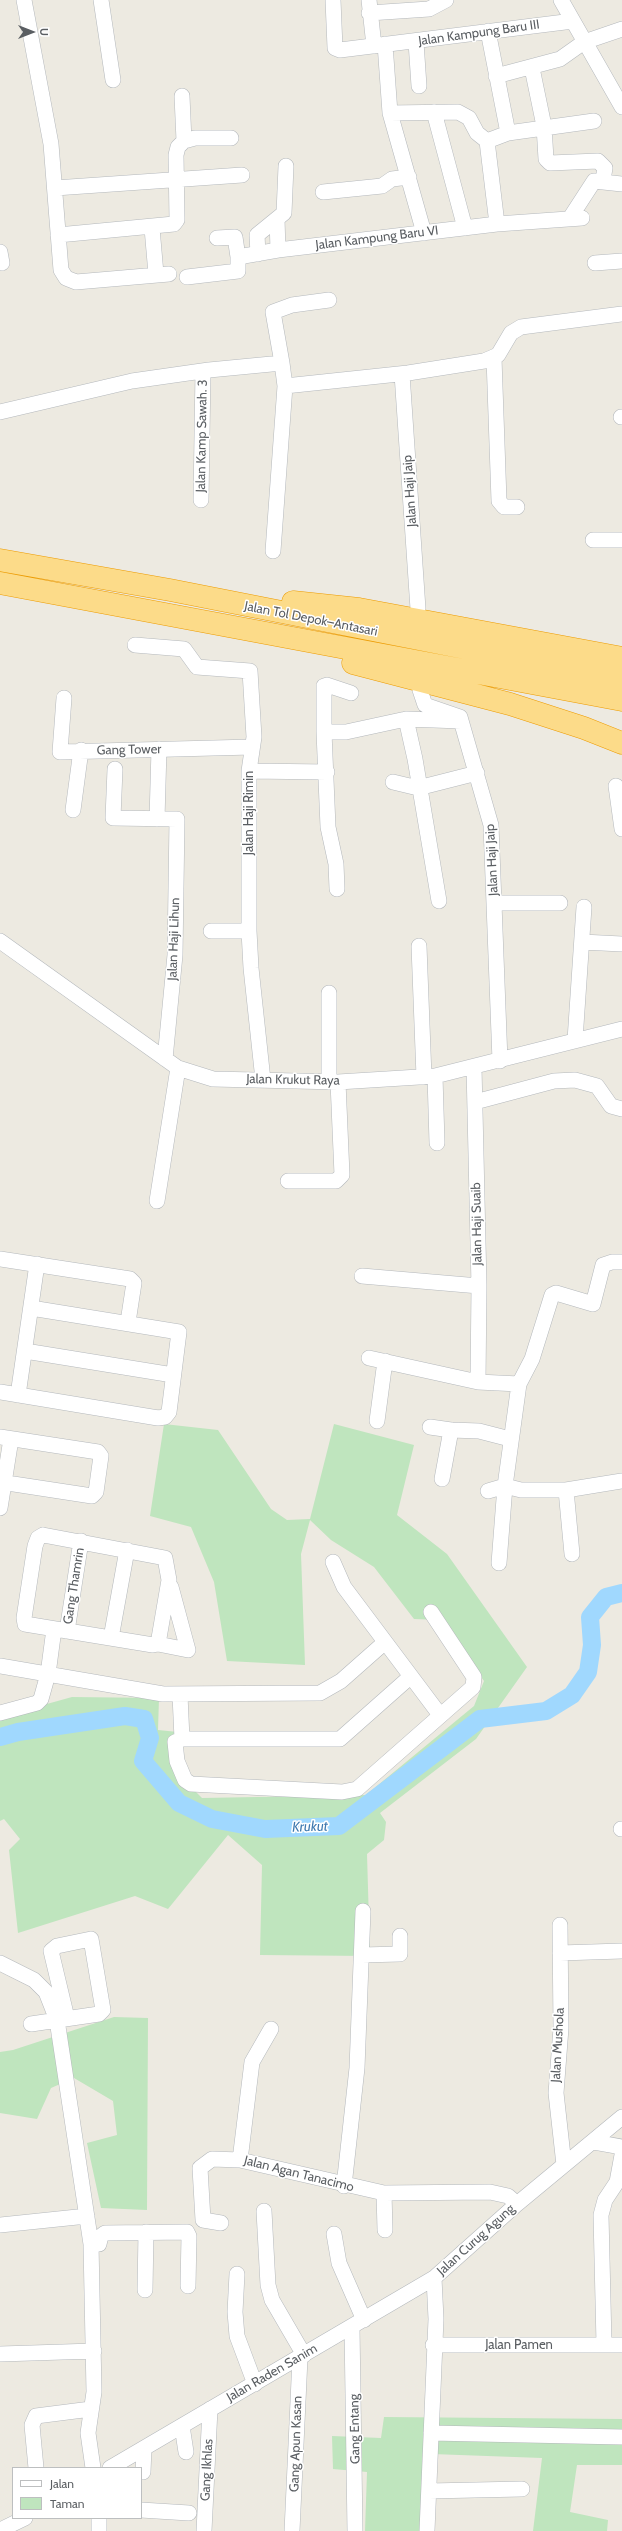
<!DOCTYPE html>
<html>
<head>
<meta charset="utf-8">
<style>
  body { margin:0 }
  #map { position:relative; width:622px; height:2531px; overflow:hidden; background:#edeae1; font-family:Cabin,sans-serif }
  canvas { display:block }
  .legend { position:absolute; left:12px; top:2467px; width:130px; height:52px; box-sizing:border-box; background:#fff; border:1px solid #bdbfc0; margin:0; padding:5px 7px; list-style:none; font-size:12px; color:#5a5e62 }
  .legend li { display:flex; align-items:center; gap:8px; height:20px }
  .legend b { width:20px; border:1px solid #bdbfc0 }
  .north { position:absolute; left:12px; top:12px; width:40px; height:40px; -webkit-text-stroke:3px #fff; paint-order:stroke; rotate:90deg; font-size:11px; font-weight:700; line-height:16px; text-align:center; color:#5a5e62 }
  .north::after { content:''; display:block; margin:auto; width:14px; height:18px; background:#5a5e62; clip-path:polygon(50% 0,100% 100%,50% 72%,0 100%) }
</style>
</head>
<body>
<div id="map">
<canvas width="622" height="2531"></canvas>
<ul class="legend">
<li><b style="height:5px;background:#fff"></b>Jalan</li>
<li><b style="height:11px;background:#bfe5be"></b>Taman</li>
</ul>
<div class="north">U</div>
</div>
<script>
const g = document.querySelector('canvas').getContext('2d');
g.lineJoin = 'round';
function fill(path, color) {
  g.fillStyle = color;
  g.fill(path, 'evenodd');
}
function shape(rows) {
  const path = new Path2D();
  for (const r of rows) {
    path.moveTo(r[0], r[1]);
    for (let i = 2; i < r.length; i += 2) path.lineTo(r[i], r[i + 1]);
  }
  return path;
}
function stroke(path, color, width, dash) {
  g.strokeStyle = color;
  g.lineWidth = width;
  g.lineCap = dash ? 'butt' : 'round';
  g.setLineDash(dash || []);
  g.stroke(path);
}
function drawText(font, color, halo, rows, align = 'center') {
  g.font = font + ' Cabin,sans-serif';
  g.lineWidth = 3;
  g.setLineDash([]);
  g.textBaseline = 'middle';
  g.strokeStyle = halo;
  g.fillStyle = color;
  for (const [text, x, y, turn = 0] of rows) {
    g.save();
    g.translate(x, y);
    g.rotate((+turn || 0) * Math.PI / 180);
    g.textAlign = isNaN(turn) ? turn : align;
    if (halo) g.strokeText(text, 0, 0);
    g.fillText(text, 0, 0);
    g.restore();
  }
}
const green = shape([
  [164,1424,218,1430,271,1509,287,1520,310,1519,334,1424,414,1445,397,1515,447,1554,527,1667,476,1739,380,1813,386,1822,384,1840,367,1854,370,1956,260,1955,262,1865,228,1835,168,1909,135,1896,18,1933,9,1850,20,1839,4,1819,0,1821,0,1717,72,1697,159,1698,158,1730,178,1732,184,1780,202,1798,366,1795,474,1706,484,1681,440,1620,414,1619,374,1567,331,1540,310,1520,301,1554,305,1665,227,1661,214,1582,191,1527,150,1516],
  [114,2017,148,2018,147,2210,101,2208,87,2143,117,2135,113,2101,74,2078,51,2088,37,2119,0,2113,0,2052,13,2050],
  [384,2417,622,2419,622,2465,577,2465,570,2512,608,2520,607,2531,533,2531,542,2458,432,2454,431,2531,365,2531,367,2472,333,2469,332,2436,381,2438]
]);
const river = shape([
  [0,1737,18,1732,125,1716,144,1719,150,1738,143,1761,179,1803,212,1819,265,1829,339,1826,480,1719,546,1711,572,1695,588,1672,592,1645,590,1617,606,1597,622,1593]
]);
const minor = shape([
  [24,0,51,144,61,270,66,278,76,282,169,274],
  [101,0,113,80],
  [333,0,335,48,340,50,573,21],
  [369,0,374,46],
  [561,0,622,107],
  [369,13,429,9,446,0],
  [488,31,508,133],
  [416,42,419,86],
  [385,44,390,113,424,233],
  [532,68,544,126,546,159,550,163,598,161,605,168,603,180],
  [496,76,560,59,584,42,622,29],
  [182,96,184,141],
  [434,112,465,228],
  [390,113,458,112,469,118,477,133,487,141],
  [487,141,508,133,594,121],
  [487,141,497,224],
  [55,188,242,175],
  [323,192,382,186,392,179,409,177],
  [570,218,594,181,622,184],
  [277,219,278,250],
  [152,228,156,274],
  [58,235,174,224,177,220,176,155,178,147,184,141,195,138,231,138],
  [217,238,235,237,238,257],
  [0,252,2,263],
  [258,254,257,235,284,213,286,166],
  [595,263,622,261],
  [187,277,238,271,238,257,278,250,497,224,582,218],
  [494,358,499,501,504,507,517,507],
  [282,363,273,312,292,305,329,300],
  [402,374,418,609],
  [285,386,408,373,484,361,498,355,511,333,521,327,622,314],
  [0,412,132,381,209,370,282,363,285,386,273,551],
  [621,417,622,417],
  [201,500,203,371],
  [593,540,622,540],
  [135,645,184,649,197,667,250,671,254,737,249,771,249,931,251,968,263,1080],
  [420,690,425,705,460,717,491,825,500,1061],
  [64,698,60,752,252,747],
  [406,719,461,721],
  [324,732,324,686,327,685,351,693],
  [115,769,113,818,177,819,175,955,165,1059],
  [249,771,327,772],
  [393,782,418,788,477,773],
  [616,786,622,829],
  [73,810,81,750],
  [157,819,159,749],
  [337,889,336,864,328,827,324,732,346,732,406,719,415,759,439,901],
  [494,903,560,903],
  [211,931,249,931],
  [0,941,178,1068,213,1079,338,1082,435,1076,622,1029],
  [582,942,622,944],
  [419,946,424,1077],
  [575,1040,584,907],
  [474,1067,479,1286,478,1382],
  [435,1076,437,1143],
  [329,1081,329,993],
  [475,1102,554,1081,575,1080,597,1086,611,1106,622,1109],
  [288,1181,336,1181,342,1175,338,1082],
  [157,1201,178,1068],
  [0,1259,130,1279,134,1283,128,1322],
  [362,1276,479,1286],
  [25,1351,173,1375],
  [369,1358,478,1382,519,1384,505,1486,521,1490,566,1490,622,1481],
  [519,1384,532,1359,552,1295,556,1293,593,1304,603,1265,612,1262,622,1262],
  [0,1392,158,1418,165,1417,169,1412,179,1332,31,1308],
  [18,1395,37,1264],
  [377,1421,385,1361],
  [430,1427,451,1430,479,1431,510,1439],
  [0,1437,98,1452,101,1456,96,1492,92,1496,0,1482],
  [442,1479,451,1430],
  [566,1490,572,1554],
  [488,1491,505,1486,499,1563],
  [0,1508,11,1439],
  [43,1535,165,1558,169,1580,158,1644,153,1645,25,1624,24,1618,35,1546,38,1538,43,1535],
  [333,1562,344,1587,440,1715],
  [67,1631,81,1541],
  [111,1638,127,1550],
  [158,1644,188,1650,171,1587],
  [0,1666,163,1694,320,1693,341,1681,384,1643],
  [410,1677,340,1739,182,1739,175,1742,177,1761,185,1780,191,1784,342,1792,357,1789,473,1687,474,1677,431,1612],
  [180,1695,182,1739],
  [0,1713,37,1703,41,1699,48,1674,54,1629],
  [621,1829,622,1829],
  [560,1925,561,2028,556,2093,564,2165],
  [560,1953,622,1951],
  [362,1955,400,1954,400,1936],
  [0,1963,34,1980,46,1992,57,2020,91,2244,94,2392,88,2433,93,2468],
  [31,2024,99,2014,103,2010,91,1939,57,1946,51,1951,67,2018],
  [594,2142,622,2147],
  [240,2160,252,2062,271,2029],
  [344,2186,357,2068,363,1911],
  [384,2193,385,2230],
  [264,2211,268,2285,272,2300,304,2355],
  [203,2220,200,2168,212,2159,240,2160,384,2193,490,2192,508,2196,517,2204],
  [203,2220,221,2223],
  [0,2225,87,2216],
  [334,2234,339,2263,364,2320],
  [91,2244,99,2244,101,2236,105,2233,187,2232,189,2236,188,2286],
  [237,2274,235,2312,237,2336,255,2384],
  [145,2290,146,2232],
  [352,2327,355,2531],
  [604,2344,601,2215,605,2200,617,2182,622,2155],
  [433,2345,622,2345],
  [0,2354,94,2351],
  [182,2426,186,2452],
  [431,2433,622,2437],
  [36,2468,32,2425,36,2416,91,2409],
  [110,2468,434,2278,517,2204,622,2117],
  [143,2472,144,2448],
  [429,2491,522,2489],
  [141,2510,189,2513],
  [0,2530,25,2518],
  [99,2531,99,2518],
  [204,2531,210,2409],
  [292,2531,300,2358],
  [427,2531,436,2319,434,2278]
]);
const highway = shape([
  [0,560,170,590,622,679],
  [0,583,622,700],
  [293,602,359,609,622,658],
  [353,663,510,704,584,728,622,743]
]);
const streetNames = [
  ["Jalan Kampung Baru III",479,33,-8],
  ["Jalan Kampung Baru VI",377,238,-7],
  ["Jalan Kamp Sawah. 3",202,436,-89],
  ["Jalan Haji Jaip",410,491,-94],
  ["Jalan Tol Depok–Antasari",311,619,11],
  ["Gang Tower",129,750,-1],
  ["Jalan Haji Rimin",249,813,-90],
  ["Jalan Haji Jaip",492,860,-93],
  ["Jalan Haji Lihun",174,939,-88],
  ["Jalan Krukut Raya",293,1080,1],
  ["Jalan Haji Suaib",477,1224,-91],
  ["Gang Thamrin",74,1586,-81],
  ["Jalan Mushola",558,2045,-87],
  ["Jalan Agan Tanacimo",299,2174,14],
  ["Jalan Curug Agung",476,2240,-42],
  ["Jalan Pamen",519,2345],
  ["Jalan Raden Sanim",272,2373,-30],
  ["Gang Entang",355,2429,-91],
  ["Gang Apun Kasan",296,2444,-88],
  ["Gang Ikhlas",207,2470,-87]
];
const waterNames = [
  ["Krukut",310,1827,-2]
];
fill(green, '#bfe5be');
stroke(river, '#a0d8fe', 18);
stroke(minor, '#b4b8bc', 16);
stroke(highway, '#ec9b02', 23);
stroke(minor, '#fff', 15);
stroke(highway, '#fcdb89', 22);
drawText('13px', '#5a5e62', '#fff', streetNames);
drawText('italic 14px', '#3e79af', '#fff', waterNames);
</script>
</body>
</html>
